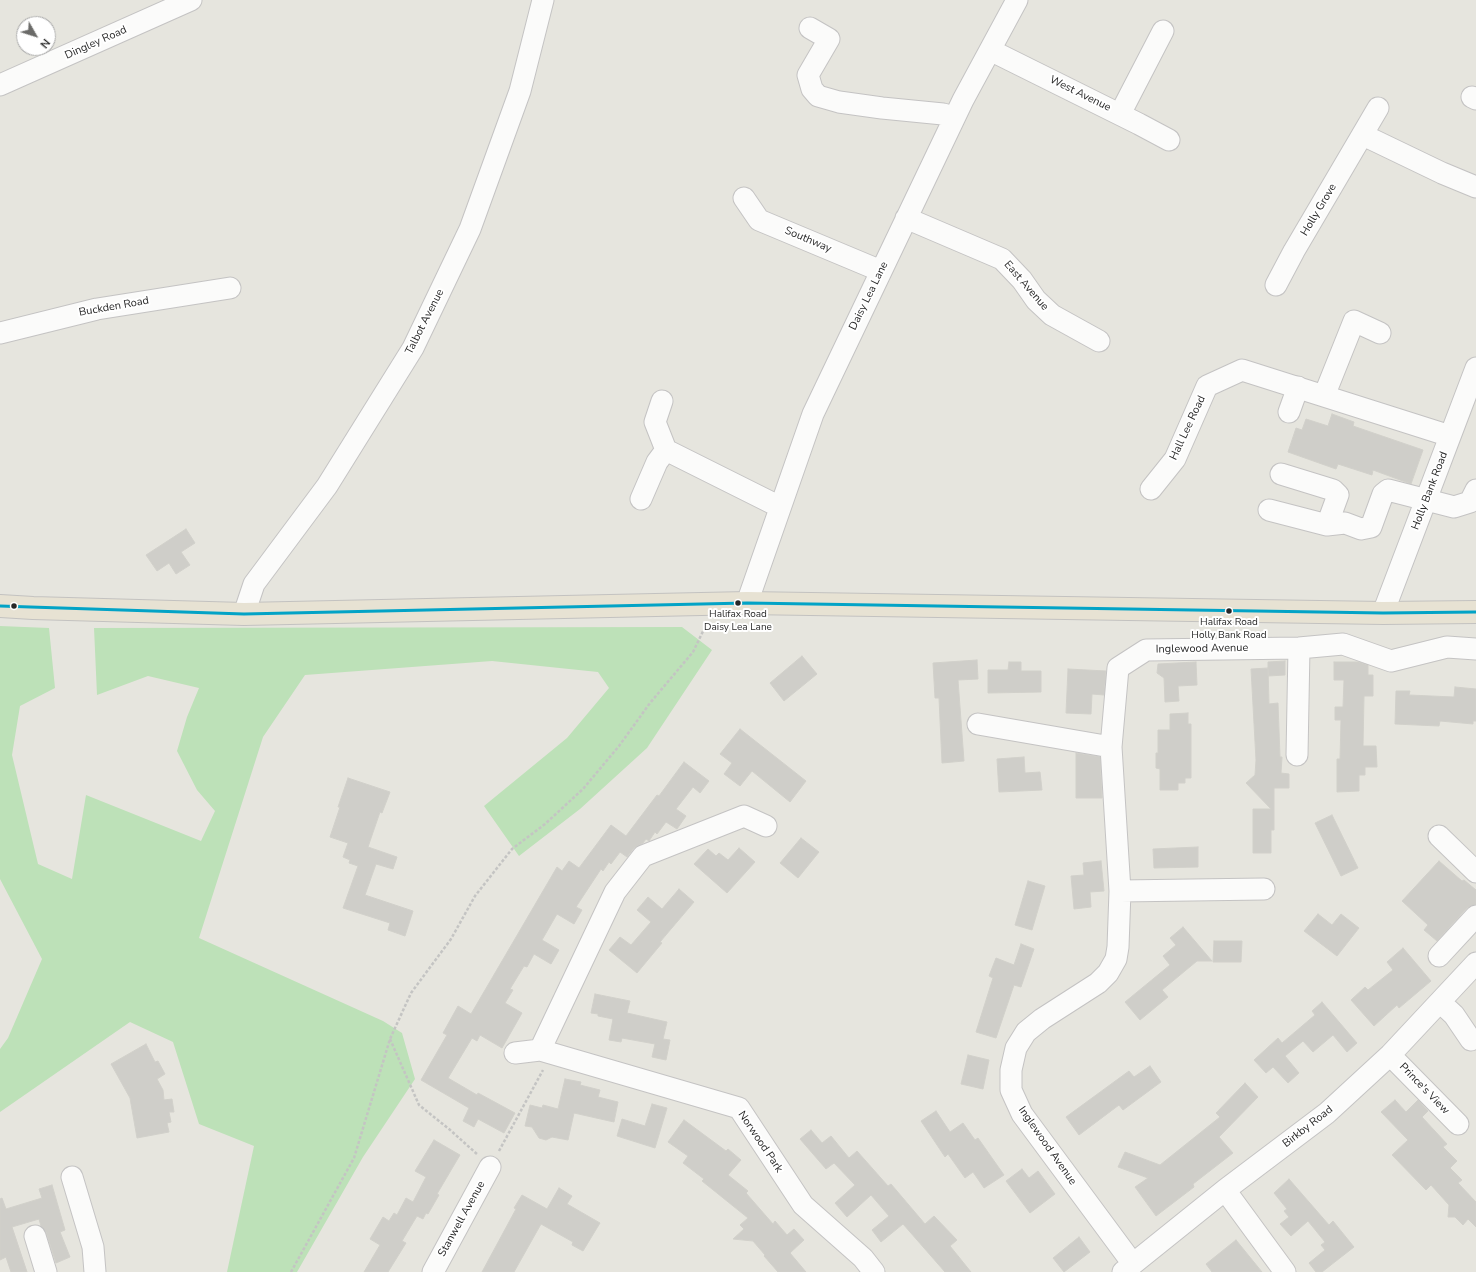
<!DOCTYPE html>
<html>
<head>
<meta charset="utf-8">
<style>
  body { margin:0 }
  #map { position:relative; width:1476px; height:1272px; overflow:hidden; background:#e6e5de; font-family:"Nunito Sans",sans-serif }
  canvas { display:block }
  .north { position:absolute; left:16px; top:16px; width:40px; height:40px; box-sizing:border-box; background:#fff; border:1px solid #a9a9a9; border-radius:50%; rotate:129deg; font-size:11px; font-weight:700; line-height:16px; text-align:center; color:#282828 }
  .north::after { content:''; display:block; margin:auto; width:14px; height:18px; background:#6a6a68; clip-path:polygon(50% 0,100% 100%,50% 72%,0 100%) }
</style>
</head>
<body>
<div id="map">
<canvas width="1476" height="1272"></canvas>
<div class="north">N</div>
</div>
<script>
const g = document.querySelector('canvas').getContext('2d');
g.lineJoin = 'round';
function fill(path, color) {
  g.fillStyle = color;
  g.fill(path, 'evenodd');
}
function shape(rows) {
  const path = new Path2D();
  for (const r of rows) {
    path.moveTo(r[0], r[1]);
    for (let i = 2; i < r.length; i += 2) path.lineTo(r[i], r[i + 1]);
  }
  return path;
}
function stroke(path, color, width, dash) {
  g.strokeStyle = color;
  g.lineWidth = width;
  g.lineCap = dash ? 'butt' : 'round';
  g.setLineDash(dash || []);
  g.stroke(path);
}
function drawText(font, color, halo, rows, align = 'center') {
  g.font = font + ' "Nunito Sans",sans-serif';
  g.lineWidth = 4;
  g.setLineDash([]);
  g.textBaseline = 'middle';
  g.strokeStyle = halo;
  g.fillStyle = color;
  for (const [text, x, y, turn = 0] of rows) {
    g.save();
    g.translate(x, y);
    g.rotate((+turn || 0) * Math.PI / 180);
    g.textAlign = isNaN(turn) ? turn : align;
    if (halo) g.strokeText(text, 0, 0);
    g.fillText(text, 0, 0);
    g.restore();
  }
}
const green = shape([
  [0,626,49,628,55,688,20,706,12,755,38,864,72,879,86,795,201,841,215,811,197,790,177,751,187,717,199,688,148,676,97,695,94,628,682,627,712,650,647,748,580,809,519,856,484,806,567,738,609,688,598,672,492,661,305,675,263,737,199,938,383,1021,402,1033,415,1079,363,1157,297,1272,227,1272,254,1146,199,1124,173,1042,130,1022,0,1112,0,1049,8,1038,42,959,0,879]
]);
const building = shape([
  [1332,414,1354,422,1353,426,1423,450,1411,484,1373,470,1372,475,1338,464,1336,469,1288,452,1296,428,1302,430,1306,419,1328,426,1332,414],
  [186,529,195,543,181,552,190,565,176,574,169,563,157,571,146,555,186,529],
  [802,656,817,674,784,701,770,683,802,656],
  [977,660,978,679,958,680,964,761,942,763,939,698,935,698,933,663,977,660],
  [1285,661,1285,675,1268,676,1268,662,1285,661],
  [1009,662,1021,662,1021,671,1041,671,1041,692,988,693,988,670,1008,670,1009,662],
  [1196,662,1197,685,1178,686,1179,701,1165,702,1164,678,1157,673,1158,664,1196,662],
  [1334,662,1359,662,1368,665,1368,675,1373,675,1373,696,1364,696,1363,746,1376,746,1377,767,1365,767,1365,775,1359,775,1359,791,1337,792,1337,759,1340,759,1341,720,1335,720,1335,707,1343,707,1344,680,1334,680,1334,662],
  [1268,668,1269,704,1278,703,1280,757,1282,757,1281,773,1289,774,1289,788,1274,788,1274,830,1271,830,1271,853,1253,853,1253,809,1271,809,1246,783,1255,775,1256,760,1251,669,1268,668],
  [1068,669,1106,671,1104,695,1092,694,1091,714,1066,713,1068,669],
  [1455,687,1476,689,1476,721,1473,721,1473,724,1440,721,1439,726,1395,724,1396,691,1410,691,1409,695,1454,697,1455,687],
  [1188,713,1188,724,1191,724,1191,778,1185,778,1185,783,1178,783,1178,790,1160,790,1160,769,1156,768,1156,753,1158,753,1158,730,1170,730,1170,714,1188,713],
  [740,729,806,781,790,802,752,771,740,786,724,774,732,763,720,754,740,729],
  [1076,753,1100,757,1102,798,1076,798,1076,753],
  [1024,757,1025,773,1040,772,1042,790,999,792,997,759,1024,757],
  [684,762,709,781,700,793,693,787,676,809,686,816,677,829,666,822,657,834,655,832,649,841,646,839,643,843,634,848,627,857,620,852,611,864,609,862,603,871,601,869,576,907,582,910,574,924,557,914,542,940,559,950,551,964,534,954,527,967,524,966,510,989,513,990,505,1003,522,1013,502,1048,480,1035,477,1041,472,1038,448,1078,477,1095,478,1093,515,1113,504,1133,478,1119,474,1127,463,1121,469,1108,421,1080,447,1035,443,1033,458,1006,471,1014,557,867,562,871,569,861,579,868,611,825,626,836,657,795,659,796,684,762],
  [348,778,390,792,382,813,380,812,368,847,397,857,393,869,376,864,365,895,413,911,405,936,388,930,390,923,343,908,358,866,349,863,350,860,343,857,348,843,330,837,340,807,338,807,348,778],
  [1332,815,1358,868,1341,876,1315,823,1332,815],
  [801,838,819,852,798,878,780,863,801,838],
  [1198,847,1198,867,1154,868,1153,849,1198,847],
  [739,848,755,862,727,893,694,864,708,849,716,856,719,853,728,860,739,848],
  [1101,861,1104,891,1090,892,1091,907,1074,909,1071,876,1084,875,1083,863,1101,861],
  [1439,861,1462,881,1464,880,1476,890,1476,904,1467,908,1437,941,1424,930,1428,925,1402,901,1439,861],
  [1028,881,1045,886,1032,930,1015,925,1028,881],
  [679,889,694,902,660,942,662,943,637,973,609,950,620,937,631,945,651,922,637,910,648,897,662,909,679,889],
  [1318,914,1332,925,1341,914,1359,928,1337,956,1304,931,1318,914],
  [1183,927,1212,961,1197,961,1162,990,1168,997,1140,1020,1125,1002,1170,965,1163,956,1176,945,1170,938,1183,927],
  [1214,941,1242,941,1241,962,1213,962,1214,941],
  [1021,944,1034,949,1021,987,1014,985,996,1038,976,1032,993,978,989,976,996,958,1014,965,1021,944],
  [1403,948,1431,981,1399,1008,1397,1005,1374,1026,1351,1000,1365,987,1368,990,1393,970,1387,962,1403,948],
  [595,994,630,1001,627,1013,667,1022,663,1039,670,1040,666,1060,652,1057,655,1044,622,1038,621,1042,609,1040,613,1019,598,1016,598,1014,591,1013,595,994],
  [1322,1002,1357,1043,1347,1052,1333,1035,1313,1052,1303,1041,1285,1056,1299,1073,1288,1083,1273,1067,1266,1073,1254,1060,1278,1038,1282,1043,1315,1015,1312,1011,1322,1002],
  [146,1044,155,1062,158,1061,165,1074,157,1079,163,1090,164,1100,172,1099,174,1112,169,1112,171,1122,167,1123,169,1132,137,1138,130,1098,111,1064,146,1044],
  [968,1055,989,1060,983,1089,961,1084,968,1055],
  [1150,1066,1161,1082,1123,1110,1119,1105,1079,1135,1066,1117,1129,1071,1134,1077,1150,1066],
  [565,1079,581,1082,580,1085,600,1090,598,1097,618,1102,614,1122,574,1113,568,1140,552,1137,546,1140,539,1138,532,1127,525,1126,530,1105,542,1108,543,1105,558,1109,565,1079],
  [1245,1083,1258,1097,1219,1137,1233,1153,1193,1184,1194,1187,1156,1216,1135,1187,1148,1178,1118,1167,1125,1152,1160,1165,1220,1117,1216,1113,1245,1083],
  [1395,1100,1406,1112,1418,1100,1428,1111,1422,1117,1447,1144,1443,1147,1457,1161,1450,1168,1462,1180,1458,1183,1476,1202,1476,1227,1468,1219,1463,1225,1455,1217,1448,1217,1449,1205,1431,1185,1426,1190,1392,1155,1408,1140,1381,1112,1395,1100],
  [652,1104,667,1108,655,1148,617,1136,622,1119,645,1126,652,1104],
  [936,1111,950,1132,963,1123,975,1140,978,1138,1004,1175,984,1188,973,1172,965,1178,948,1154,945,1157,921,1121,936,1111],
  [684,1120,726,1151,728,1149,741,1160,728,1175,748,1191,746,1193,773,1224,775,1221,787,1235,794,1229,804,1240,790,1253,806,1272,778,1272,764,1256,765,1255,753,1241,733,1239,744,1229,740,1225,748,1218,702,1181,704,1179,683,1163,688,1156,668,1142,684,1120],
  [811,1130,822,1143,831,1136,849,1158,857,1151,888,1186,891,1184,925,1224,934,1216,957,1240,950,1246,971,1272,945,1272,903,1224,881,1242,872,1230,889,1216,871,1195,847,1217,835,1203,855,1185,834,1163,826,1169,800,1139,811,1130],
  [434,1140,460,1155,437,1194,439,1195,428,1214,426,1213,423,1219,417,1216,402,1241,406,1243,388,1272,364,1272,380,1245,370,1239,383,1217,389,1221,394,1213,397,1215,406,1198,413,1202,426,1177,415,1171,434,1140],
  [1022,1169,1029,1178,1038,1171,1055,1194,1030,1213,1006,1181,1022,1169],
  [1289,1179,1329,1225,1333,1221,1354,1247,1322,1272,1316,1272,1309,1263,1325,1250,1321,1245,1325,1242,1308,1221,1291,1236,1280,1224,1289,1217,1284,1211,1287,1209,1274,1193,1289,1179],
  [52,1185,65,1230,60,1232,70,1257,56,1263,46,1232,41,1226,39,1219,12,1227,27,1272,11,1272,6,1257,0,1260,0,1199,2,1198,6,1209,42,1198,39,1189,52,1185],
  [559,1188,572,1196,567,1204,600,1223,583,1251,572,1245,573,1242,541,1224,514,1272,482,1272,516,1209,514,1208,522,1195,547,1209,559,1188],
  [1079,1237,1090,1252,1064,1272,1053,1258,1079,1237],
  [1236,1240,1262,1272,1212,1272,1206,1264,1236,1240]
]);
const path = shape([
  [390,1039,419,1105,449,1129,478,1155],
  [499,1151,543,1070],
  [291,1272,354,1158,390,1039,411,993,451,939,475,896,512,849,545,824,583,789,619,746,650,703,693,652,707,623]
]);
const minor = shape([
  [810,28,829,39,808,75,812,89,818,96,839,102,882,108,943,114,954,117],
  [990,50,1139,124,1169,140],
  [0,85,191,0],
  [1472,97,1476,99],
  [1120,114,1163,31],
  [1363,135,1442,173,1476,187],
  [744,198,759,220,881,271],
  [906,218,1002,259,1022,280,1036,300,1052,315,1099,341],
  [1276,285,1294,251,1378,108],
  [0,333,97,309,230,288],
  [1324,396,1354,321,1380,333],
  [662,401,655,422,666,450],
  [1289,412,1298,387],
  [1281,474,1333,490,1338,495,1327,525],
  [1151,489,1175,459,1207,386,1242,370,1450,436],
  [641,499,657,462,666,450,780,507],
  [1269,510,1327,525,1345,523,1361,529,1371,527,1383,494,1388,490,1454,507,1470,502,1476,490],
  [747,603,813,414,963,100,1017,0],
  [1383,613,1476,368],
  [244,614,254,584,327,486,413,348,470,229,520,91,543,0],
  [978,724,1111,747],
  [1297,755,1299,648],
  [766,826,744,816,643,856,615,892,540,1050,739,1108,803,1205,863,1258,874,1272],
  [1439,836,1476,872],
  [1120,891,1264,889],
  [1439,956,1476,916],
  [1440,1002,1454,1015,1471,1040],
  [515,1053,540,1050],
  [1390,1055,1458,1124],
  [72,1177,93,1247,95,1272],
  [1225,1190,1285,1272],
  [35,1236,46,1272],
  [1133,1264,1022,1114,1011,1090,1011,1070,1016,1048,1026,1032,1042,1019,1098,983,1108,973,1116,959,1118,947,1120,891,1111,747,1118,668,1146,650,1299,648,1343,644,1391,661,1447,647,1476,649],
  [433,1272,490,1167],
  [1123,1272,1225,1190,1327,1113,1390,1055,1476,963]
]);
const highway = shape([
  [0,606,33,608,244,614,747,603,1383,613,1476,612]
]);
const bus1 = shape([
  [0,606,244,614,747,603,1383,613,1476,612]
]);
const markers = [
  [738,603,3.5,"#282828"],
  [14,606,3.5,"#282828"],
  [1229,611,3.5,"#282828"]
];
const busNames = [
  ["Halifax Road",738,615],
  ["Daisy Lea Lane",738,628],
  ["Halifax Road",1229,623],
  ["Holly Bank Road",1229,636]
];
const streetNames = [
  ["Dingley Road",96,43,-24],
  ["West Avenue",1080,94,26],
  ["Holly Grove",1319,210,-59],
  ["Southway",808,240,23],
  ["East Avenue",1026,286,49],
  ["Daisy Lea Lane",869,296,-64],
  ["Buckden Road",114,307,-10],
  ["Talbot Avenue",425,322,-63],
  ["Hall Lee Road",1188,428,-65],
  ["Holly Bank Road",1430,491,-69],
  ["Inglewood Avenue",1202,649,-1],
  ["Prince's View",1424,1089,46],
  ["Birkby Road",1308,1127,-38],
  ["Norwood Park",760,1142,56],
  ["Inglewood Avenue",1047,1146,55],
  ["Stanwell Avenue",462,1219,-61]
];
fill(green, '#bde1b8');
fill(building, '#cfcec9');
stroke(building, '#d1d0ca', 1);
stroke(minor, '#c4c3c3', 23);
stroke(highway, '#c3c2c0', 24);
stroke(path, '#c4c4c3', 2.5, [3, 2]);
stroke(minor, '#fbfbfa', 21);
stroke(highway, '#e7e2d3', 22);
stroke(bus1, '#02a3c6', 3);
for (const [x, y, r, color] of markers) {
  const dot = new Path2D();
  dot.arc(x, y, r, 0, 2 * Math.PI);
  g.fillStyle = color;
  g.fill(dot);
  stroke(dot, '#fff', 1.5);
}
drawText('10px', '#282828', '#fff', busNames);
drawText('11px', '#282828', '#fff', streetNames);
</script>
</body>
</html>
